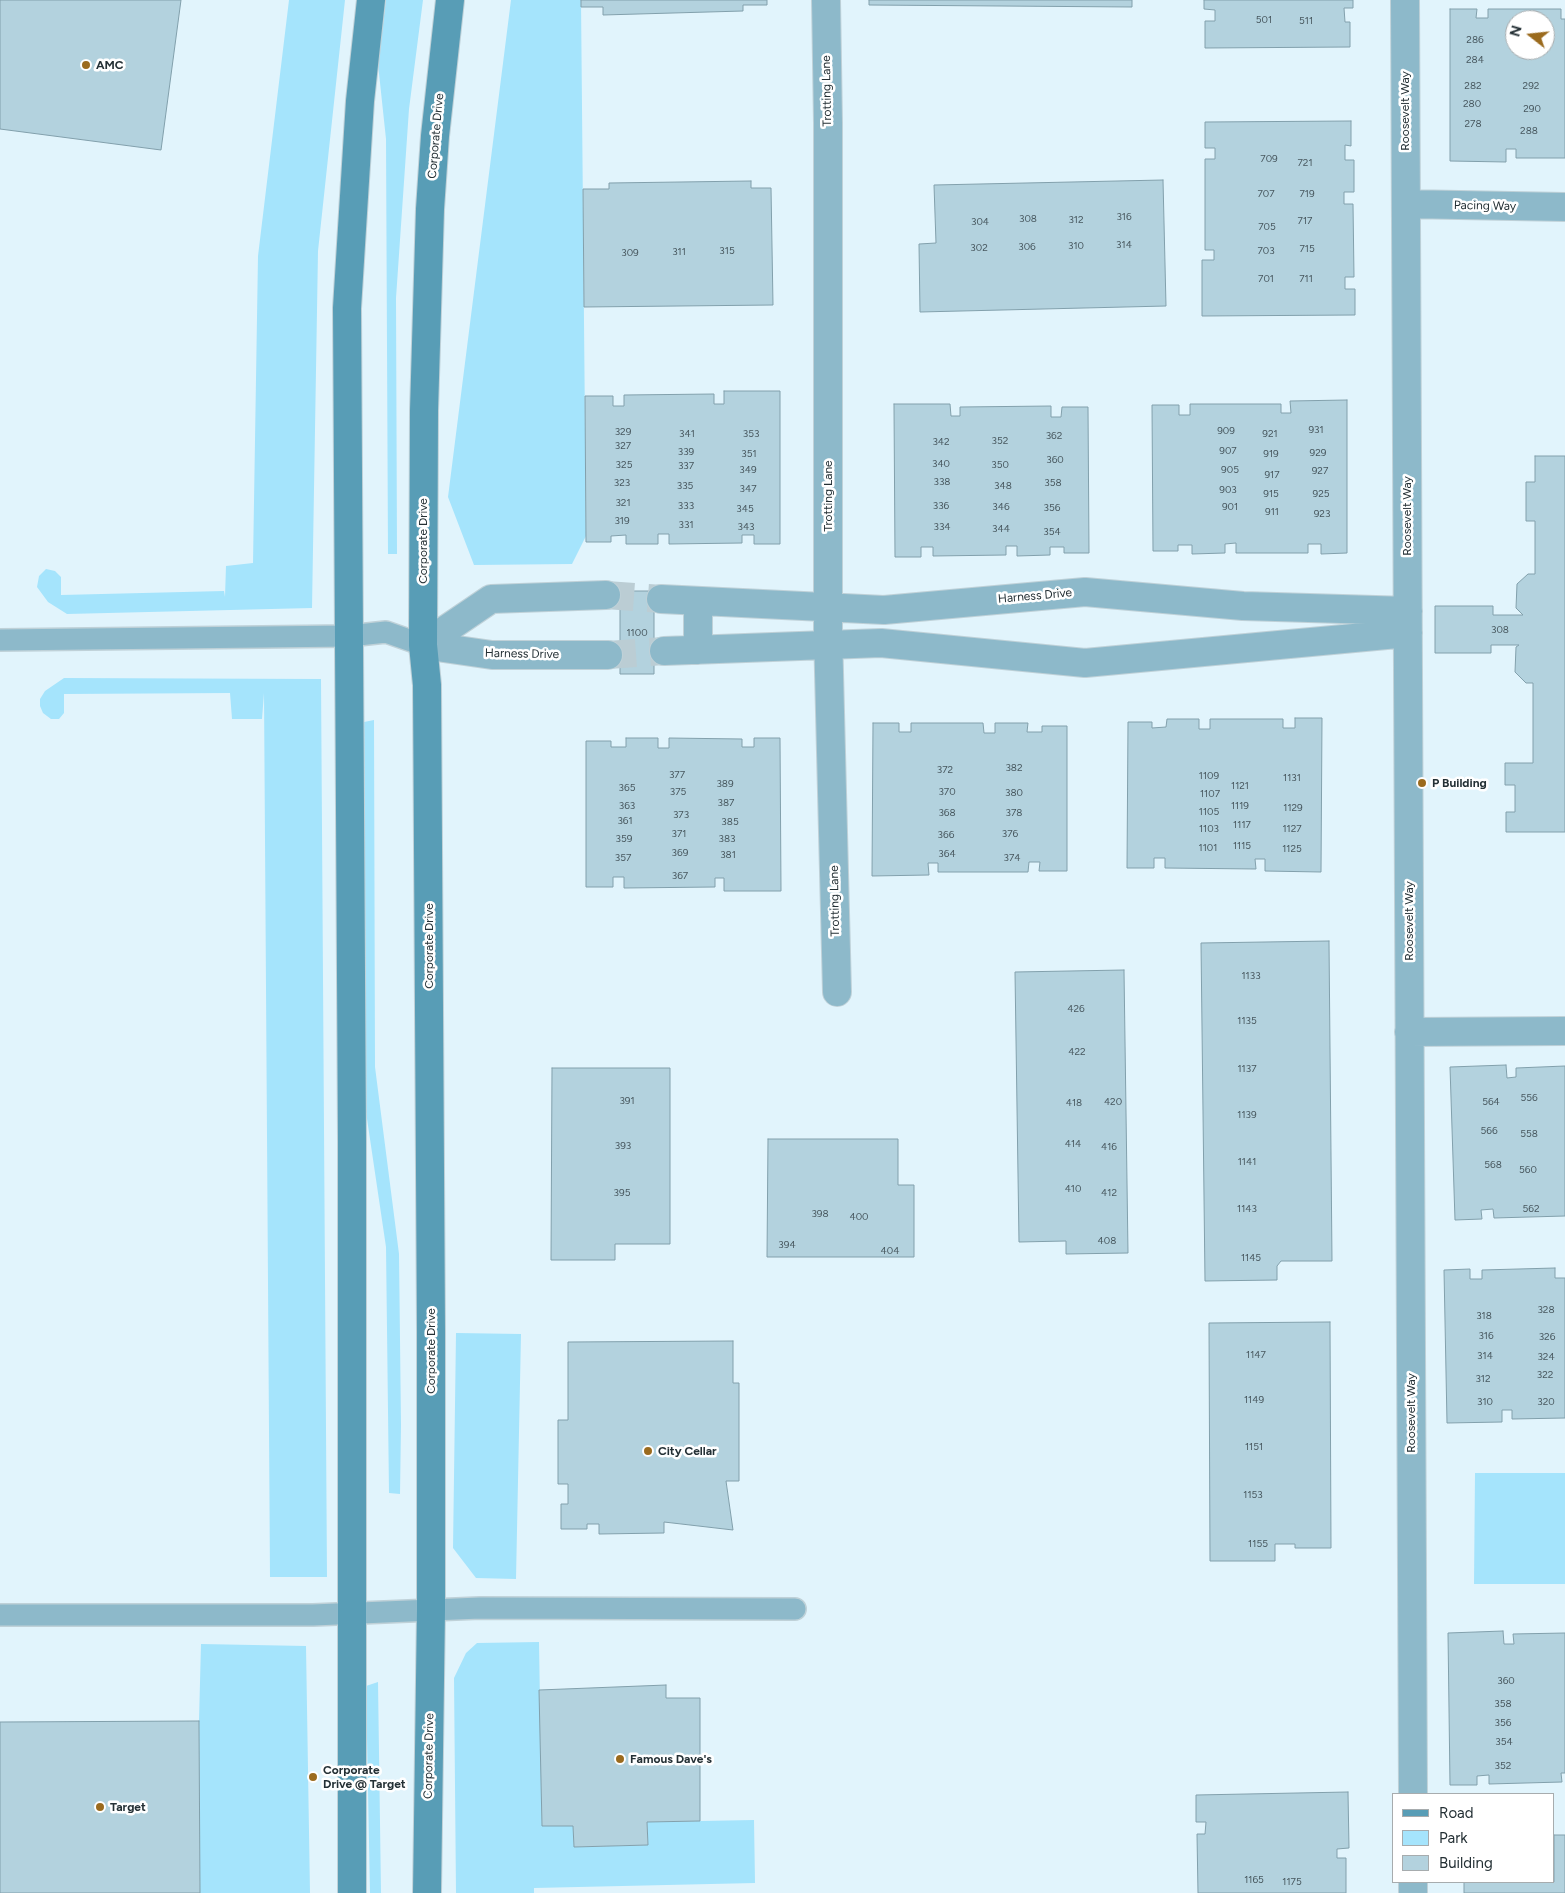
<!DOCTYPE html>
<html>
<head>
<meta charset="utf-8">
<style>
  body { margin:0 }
  #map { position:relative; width:1565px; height:1893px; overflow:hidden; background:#e1f4fc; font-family:Figtree,sans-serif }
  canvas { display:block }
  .legend { position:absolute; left:1392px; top:1793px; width:162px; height:90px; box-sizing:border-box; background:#fff; border:1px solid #a7acae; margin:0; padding:6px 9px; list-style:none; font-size:15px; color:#243035 }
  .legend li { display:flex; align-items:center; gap:10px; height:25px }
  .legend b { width:25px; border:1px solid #a7acae }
  .north { position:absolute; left:1505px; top:10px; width:50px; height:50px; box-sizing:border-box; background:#fff; border:1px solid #a7acae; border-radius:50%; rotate:286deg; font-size:14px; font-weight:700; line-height:20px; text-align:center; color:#243035 }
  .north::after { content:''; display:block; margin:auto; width:18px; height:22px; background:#9b6b1e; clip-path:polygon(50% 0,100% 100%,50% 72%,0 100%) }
</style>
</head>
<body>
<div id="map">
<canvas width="1565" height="1893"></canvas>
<ul class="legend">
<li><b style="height:6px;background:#589db6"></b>Road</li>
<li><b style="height:14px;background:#a5e4fc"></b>Park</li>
<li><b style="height:14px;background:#b3d2de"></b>Building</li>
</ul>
<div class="north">N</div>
</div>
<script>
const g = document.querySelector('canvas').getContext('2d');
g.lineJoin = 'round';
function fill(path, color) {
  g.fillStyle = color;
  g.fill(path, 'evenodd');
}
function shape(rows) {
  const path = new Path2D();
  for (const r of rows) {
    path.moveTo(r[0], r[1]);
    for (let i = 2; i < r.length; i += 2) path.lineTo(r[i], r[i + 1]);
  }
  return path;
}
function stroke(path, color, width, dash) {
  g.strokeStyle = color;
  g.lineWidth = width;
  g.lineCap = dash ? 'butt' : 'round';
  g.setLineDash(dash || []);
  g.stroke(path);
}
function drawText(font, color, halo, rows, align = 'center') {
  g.font = font + ' Figtree,sans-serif';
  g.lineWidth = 5;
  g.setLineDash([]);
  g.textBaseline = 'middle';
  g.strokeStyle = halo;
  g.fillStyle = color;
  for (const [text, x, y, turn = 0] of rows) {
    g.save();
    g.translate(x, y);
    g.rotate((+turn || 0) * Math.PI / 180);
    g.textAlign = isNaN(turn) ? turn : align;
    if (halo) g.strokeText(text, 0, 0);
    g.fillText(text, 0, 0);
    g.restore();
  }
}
const green = shape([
  [289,0,345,0,318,251,312,608,67,614,48,602,37,587,39,576,46,569,55,571,61,577,61,595,224,591,225,597,226,566,253,563,258,256],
  [386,0,423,0,409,109,396,298,397,554,388,554,386,139,378,64],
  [511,0,581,0,586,536,572,564,474,565,448,497],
  [64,678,321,679,327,1577,270,1577,264,693,262,719,232,719,230,693,64,694,64,713,59,719,51,719,43,713,40,706,40,699,45,691],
  [374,720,375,1067,399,1254,401,1425,400,1494,389,1493,386,1247,366,1112,364,722],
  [456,1333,521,1334,516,1579,476,1578,453,1548],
  [1475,1473,1565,1473,1565,1584,1474,1584],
  [539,1642,542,1826,573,1826,574,1847,648,1845,647,1822,754,1820,755,1883,534,1888,534,1893,456,1893,454,1678,466,1653,477,1643],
  [201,1644,306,1646,310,1893,200,1893,199,1721],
  [378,1682,381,1893,370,1893,366,1686]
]);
const building = shape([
  [0,0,181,0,161,150,0,129,0,0],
  [581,0,767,0,767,5,743,5,743,11,603,15,603,7,581,7,581,0],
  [869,0,1132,0,1132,7,869,5,869,0],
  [1204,0,1353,0,1353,8,1344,8,1345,22,1350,22,1350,47,1205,48,1205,21,1215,21,1215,10,1204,9,1204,0],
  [1450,9,1477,9,1476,18,1488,18,1488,9,1561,9,1561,19,1565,19,1565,158,1516,158,1516,149,1506,149,1506,162,1450,161,1450,9],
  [1515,20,1545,20,1545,50,1515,50,1515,20],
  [1351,121,1351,146,1345,145,1345,160,1354,160,1354,192,1344,192,1344,204,1353,204,1354,277,1345,277,1345,289,1355,289,1355,315,1202,316,1202,260,1214,260,1214,250,1205,250,1205,159,1215,159,1215,148,1205,148,1205,122,1351,121],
  [1163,180,1166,306,920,312,919,244,936,243,934,185,1163,180],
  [751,181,751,188,771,188,773,305,584,307,583,189,609,189,609,183,751,181],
  [724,391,780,391,780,544,754,544,754,535,742,535,742,543,669,544,669,534,658,534,658,544,626,544,626,535,611,536,611,542,586,542,585,396,613,396,613,406,624,406,624,395,714,394,714,404,724,404,724,391],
  [1347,400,1347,553,1321,554,1321,544,1308,544,1308,553,1236,553,1236,543,1225,544,1225,553,1192,554,1192,545,1178,545,1178,551,1153,551,1152,405,1179,405,1179,415,1190,415,1190,404,1281,404,1281,413,1291,413,1290,401,1347,400],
  [894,404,950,404,951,416,960,416,960,407,1051,406,1051,417,1061,417,1062,407,1088,407,1089,553,1064,553,1064,547,1050,547,1050,555,1017,556,1017,546,1006,546,1006,555,933,556,933,547,921,547,921,557,895,557,894,404],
  [1535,456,1565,456,1565,832,1506,832,1506,812,1515,812,1515,785,1505,785,1505,763,1533,763,1533,683,1526,683,1515,672,1516,647,1519,645,1491,645,1491,653,1435,653,1435,606,1493,606,1493,615,1523,615,1516,608,1517,584,1528,574,1535,574,1535,521,1526,521,1526,482,1535,482,1535,456],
  [620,591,654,591,654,674,620,674,620,591],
  [1295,718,1322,718,1321,872,1265,871,1265,859,1255,859,1256,869,1165,868,1165,858,1154,858,1154,868,1127,868,1128,722,1152,722,1152,728,1166,727,1167,719,1199,719,1199,729,1210,729,1210,719,1283,719,1283,728,1295,728,1295,718],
  [873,723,899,723,899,732,911,732,911,723,983,723,984,733,995,733,995,723,1028,723,1027,732,1042,732,1042,726,1067,726,1067,871,1039,871,1040,862,1029,862,1028,872,938,872,938,863,928,863,929,875,872,876,873,723],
  [626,738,658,738,658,748,669,748,669,738,742,739,742,747,754,747,754,738,780,738,781,891,724,891,724,878,715,878,715,887,624,888,624,877,613,877,613,887,586,887,586,741,611,741,611,747,626,747,626,738],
  [1329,941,1332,1261,1281,1261,1277,1266,1277,1280,1205,1281,1201,943,1329,941],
  [1124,970,1128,1253,1066,1254,1066,1241,1019,1242,1015,972,1124,970],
  [1506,1065,1507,1078,1516,1077,1516,1068,1565,1066,1565,1216,1494,1218,1493,1209,1481,1210,1482,1219,1455,1220,1450,1067,1506,1065],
  [552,1068,670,1068,670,1244,615,1244,615,1260,551,1260,552,1068],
  [768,1139,898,1139,898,1185,914,1185,914,1257,767,1257,768,1139],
  [1555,1268,1555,1278,1565,1278,1565,1418,1512,1419,1512,1410,1502,1410,1502,1422,1447,1423,1444,1270,1470,1269,1470,1279,1482,1279,1482,1270,1555,1268],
  [1330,1322,1331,1548,1295,1548,1295,1544,1275,1544,1275,1561,1210,1561,1209,1323,1330,1322],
  [733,1341,733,1383,739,1383,739,1481,726,1481,733,1530,664,1522,664,1533,599,1534,599,1524,587,1524,587,1529,561,1529,561,1504,568,1504,568,1484,558,1484,558,1420,568,1420,568,1342,733,1341],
  [1503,1631,1504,1644,1514,1644,1513,1634,1565,1633,1565,1773,1561,1773,1562,1782,1489,1784,1489,1775,1477,1776,1477,1785,1450,1785,1448,1633,1503,1631],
  [666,1685,666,1698,700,1698,700,1821,647,1822,648,1845,574,1847,573,1826,542,1826,539,1690,666,1685],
  [199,1721,200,1893,0,1893,0,1722,199,1721],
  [1348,1792,1349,1848,1337,1849,1337,1858,1346,1858,1346,1893,1198,1893,1197,1834,1205,1834,1206,1822,1196,1822,1196,1795,1348,1792],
  [1554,1835,1565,1835,1565,1893,1464,1893,1464,1882,1554,1882,1554,1835]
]);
const minorTunnel = shape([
  [606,595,661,599],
  [608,655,664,651]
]);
const service = shape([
  [0,640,349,636,386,632,423,645],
  [0,1615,313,1615,480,1608,795,1609]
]);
const minor = shape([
  [826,0,828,123,828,632,837,992],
  [1405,0,1413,1794],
  [1406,204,1565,207],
  [661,599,884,610,1085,592,1243,606,1408,611],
  [423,645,491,599,606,595],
  [423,645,492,655,608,655],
  [698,650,698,601],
  [664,651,881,643,1085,663,1408,633],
  [1409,1032,1565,1031],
  [1413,1882,1413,1893]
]);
const secondary = shape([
  [352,1893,352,1141,347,308,360,101,371,0],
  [427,1893,431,1609,431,1332,427,685,423,645,424,411,430,209,435,136,450,0]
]);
const markers = [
  [86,65,5,"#9b6b1e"],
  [1422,783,5,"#9b6b1e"],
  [648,1451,5,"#9b6b1e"],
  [620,1759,5,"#9b6b1e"],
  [313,1777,5,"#9b6b1e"],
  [100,1807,5,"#9b6b1e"]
];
const numberNames = [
  ["501",1264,20],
  ["511",1306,21],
  ["286",1475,40],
  ["284",1475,60],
  ["282",1473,86],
  ["292",1531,86],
  ["280",1472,104],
  ["290",1532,109],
  ["278",1473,124],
  ["288",1529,131],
  ["709",1269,159],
  ["721",1305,163],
  ["707",1266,194],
  ["719",1307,194],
  ["316",1124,217],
  ["308",1028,219],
  ["312",1076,220],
  ["717",1305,221],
  ["304",980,222],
  ["705",1267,227],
  ["314",1124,245],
  ["310",1076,246],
  ["306",1027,247],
  ["302",979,248],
  ["715",1307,249],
  ["315",727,251],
  ["703",1266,251],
  ["311",679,252],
  ["309",630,253],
  ["701",1266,279],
  ["711",1306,279],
  ["931",1316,430],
  ["909",1226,431],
  ["329",623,432],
  ["341",687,434],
  ["353",751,434],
  ["921",1270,434],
  ["362",1054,436],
  ["352",1000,441],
  ["342",941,442],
  ["327",623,446],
  ["907",1228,451],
  ["339",686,452],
  ["929",1318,453],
  ["351",749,454],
  ["919",1271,454],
  ["360",1055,460],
  ["340",941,464],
  ["325",624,465],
  ["350",1000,465],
  ["337",686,466],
  ["349",748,470],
  ["905",1230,470],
  ["927",1320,471],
  ["917",1272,475],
  ["338",942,482],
  ["323",622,483],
  ["358",1053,483],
  ["335",685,486],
  ["348",1003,486],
  ["347",748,489],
  ["903",1228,490],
  ["915",1271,494],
  ["925",1321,494],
  ["321",623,503],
  ["333",686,506],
  ["336",941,506],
  ["346",1001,507],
  ["901",1230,507],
  ["356",1052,508],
  ["345",745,509],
  ["911",1272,512],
  ["923",1322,514],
  ["319",622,521],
  ["331",686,525],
  ["343",746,527],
  ["334",942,527],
  ["344",1001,529],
  ["354",1052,532],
  ["308",1500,630],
  ["1100",637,633],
  ["382",1014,768],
  ["372",945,770],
  ["377",677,775],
  ["1109",1209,776],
  ["1131",1292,778],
  ["389",725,784],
  ["1121",1240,786],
  ["365",627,788],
  ["375",678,792],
  ["370",947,792],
  ["380",1014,793],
  ["1107",1210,794],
  ["387",726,803],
  ["363",627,806],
  ["1119",1240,806],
  ["1129",1293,808],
  ["1105",1209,812],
  ["368",947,813],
  ["378",1014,813],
  ["373",681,815],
  ["361",625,821],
  ["385",730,822],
  ["1117",1242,825],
  ["1103",1209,829],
  ["1127",1292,829],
  ["371",679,834],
  ["376",1010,834],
  ["366",946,835],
  ["359",624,839],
  ["383",727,839],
  ["1115",1242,846],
  ["1101",1208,848],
  ["1125",1292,849],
  ["369",680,853],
  ["364",947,854],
  ["381",728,855],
  ["357",623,858],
  ["374",1012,858],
  ["367",680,876],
  ["1133",1251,976],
  ["426",1076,1009],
  ["1135",1247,1021],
  ["422",1077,1052],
  ["1137",1247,1069],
  ["556",1529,1098],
  ["391",627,1101],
  ["420",1113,1102],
  ["564",1491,1102],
  ["418",1074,1103],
  ["1139",1247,1115],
  ["566",1489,1131],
  ["558",1529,1134],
  ["414",1073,1144],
  ["393",623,1146],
  ["416",1109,1147],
  ["1141",1247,1162],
  ["568",1493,1165],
  ["560",1528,1170],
  ["410",1073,1189],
  ["395",622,1193],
  ["412",1109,1193],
  ["1143",1247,1209],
  ["562",1531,1209],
  ["398",820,1214],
  ["400",859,1217],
  ["408",1107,1241],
  ["394",787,1245],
  ["404",890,1251],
  ["1145",1251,1258],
  ["328",1546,1310],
  ["318",1484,1316],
  ["316",1486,1336],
  ["326",1547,1337],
  ["1147",1256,1355],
  ["314",1485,1356],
  ["324",1546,1357],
  ["322",1545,1375],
  ["312",1483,1379],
  ["1149",1254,1400],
  ["310",1485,1402],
  ["320",1546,1402],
  ["1151",1254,1447],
  ["1153",1253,1495],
  ["1155",1258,1544],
  ["360",1506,1681],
  ["358",1503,1704],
  ["356",1503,1723],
  ["354",1504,1742],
  ["352",1503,1766],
  ["1165",1254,1880],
  ["1175",1292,1882]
];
const poiNames = [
  ["AMC",96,65],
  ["P Building",1432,783],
  ["City Cellar",658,1451],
  ["Famous Dave's",630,1759],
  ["Corporate",323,1770],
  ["Drive @ Target",323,1784],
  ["Target",110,1807]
];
const streetNames = [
  ["Trotting Lane",827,91,-91],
  ["Roosevelt Way",1405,111,-90],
  ["Corporate Drive",436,136,-85],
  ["Pacing Way",1485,206,1],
  ["Trotting Lane",828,496,-90],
  ["Roosevelt Way",1407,516,-90],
  ["Corporate Drive",423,541,-90],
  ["Harness Drive",1035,596,-5],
  ["Harness Drive",522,654,1],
  ["Trotting Lane",835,901,-91],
  ["Roosevelt Way",1409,921,-90],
  ["Corporate Drive",429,946,-90],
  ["Corporate Drive",431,1351,-90],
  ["Roosevelt Way",1411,1413,-90],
  ["Corporate Drive",429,1756,-89]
];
fill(green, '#a5e4fc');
fill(building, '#b3d2de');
stroke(building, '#82a0ac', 1);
stroke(minorTunnel, '#bbcdd4', 28, [28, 14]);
stroke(service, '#bfd1d8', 24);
stroke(minor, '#bfd1d8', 30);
stroke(secondary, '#bfd1d8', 30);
stroke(service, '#8db9ca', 21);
stroke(minor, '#8db9ca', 28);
stroke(secondary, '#589db6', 28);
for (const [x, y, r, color] of markers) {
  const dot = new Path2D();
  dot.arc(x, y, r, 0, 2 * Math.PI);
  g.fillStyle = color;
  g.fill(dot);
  stroke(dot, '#fff', 2);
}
drawText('10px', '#48585f', null, numberNames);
drawText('bold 12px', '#243035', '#fff', poiNames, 'left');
drawText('12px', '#243035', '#fff', streetNames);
</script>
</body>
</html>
